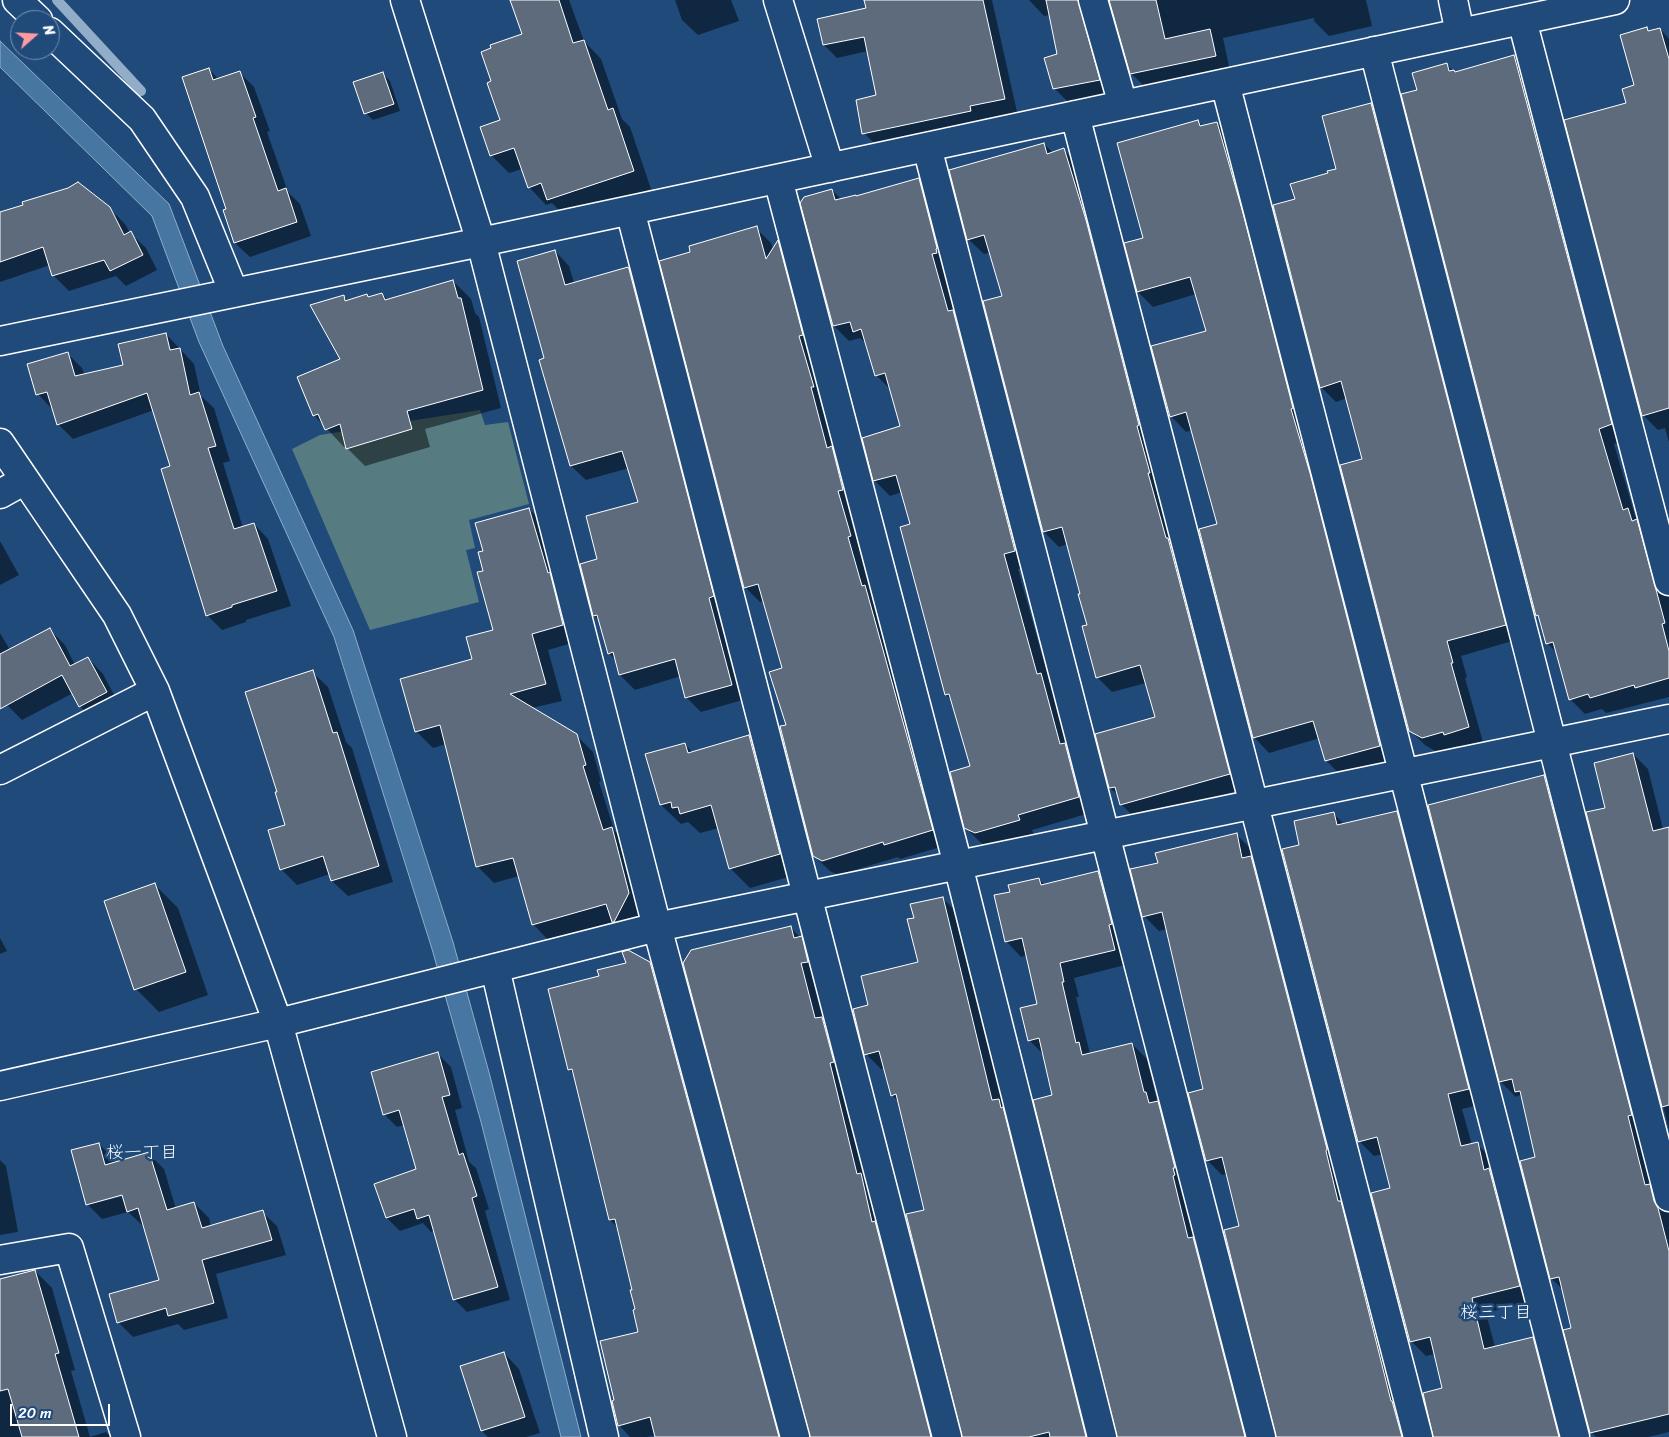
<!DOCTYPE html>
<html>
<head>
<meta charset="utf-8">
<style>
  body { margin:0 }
  #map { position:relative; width:1669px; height:1437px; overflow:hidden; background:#1f4a7a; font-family:Sriracha,sans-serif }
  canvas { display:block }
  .north { position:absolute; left:10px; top:10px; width:50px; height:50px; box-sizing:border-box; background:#1f4a7a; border:1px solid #7992af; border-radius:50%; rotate:71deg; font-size:14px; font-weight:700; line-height:20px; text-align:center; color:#fff }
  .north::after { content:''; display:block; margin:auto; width:18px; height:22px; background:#ff9aa2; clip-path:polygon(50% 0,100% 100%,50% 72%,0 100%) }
  .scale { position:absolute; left:10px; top:1404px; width:100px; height:22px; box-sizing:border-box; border:2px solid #fff; border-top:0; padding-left:6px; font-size:15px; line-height:18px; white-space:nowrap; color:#fff; -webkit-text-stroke:4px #1f4a7a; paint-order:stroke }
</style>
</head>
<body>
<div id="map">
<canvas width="1669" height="1437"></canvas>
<div class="north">N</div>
<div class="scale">20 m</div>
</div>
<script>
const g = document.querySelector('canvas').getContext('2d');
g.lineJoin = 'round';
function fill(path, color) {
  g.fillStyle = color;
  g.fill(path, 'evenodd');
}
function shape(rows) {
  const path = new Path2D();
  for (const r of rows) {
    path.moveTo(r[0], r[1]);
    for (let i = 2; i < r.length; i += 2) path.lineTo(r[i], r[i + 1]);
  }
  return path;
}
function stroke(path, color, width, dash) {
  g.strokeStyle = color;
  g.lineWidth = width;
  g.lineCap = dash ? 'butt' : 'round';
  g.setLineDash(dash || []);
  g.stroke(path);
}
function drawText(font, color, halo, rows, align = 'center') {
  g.font = font + ' Sriracha,"Klee One",sans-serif';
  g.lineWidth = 5;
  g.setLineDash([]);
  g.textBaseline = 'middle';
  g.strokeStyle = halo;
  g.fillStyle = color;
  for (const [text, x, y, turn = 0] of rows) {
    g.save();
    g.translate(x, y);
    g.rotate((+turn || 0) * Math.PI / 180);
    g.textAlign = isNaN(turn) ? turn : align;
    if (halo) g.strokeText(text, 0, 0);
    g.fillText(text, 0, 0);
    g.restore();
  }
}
const green = shape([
  [480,410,485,425,508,422,529,504,469,520,475,548,466,550,479,602,370,630,292,449,320,435]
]);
const water = shape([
  [0,41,169,204,223,346,353,630,453,942,490,1076,581,1437,561,1437,481,1122,432,949,334,637,199,342,152,216,0,67,0,41]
]);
const shadow = shape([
  [511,0,569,0,584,41,601,59,622,119,630,127,651,189,566,217,552,203,546,205,529,187,522,169,509,173,491,155,501,121,493,82,523,35],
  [675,0,731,0,739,21,698,35,682,20],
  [882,0,992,0,1017,112,982,119,984,124,877,146,864,133,878,96,868,51,837,58,824,45,867,9],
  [1029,0,1103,0,1114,94,1069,103,1054,88,1058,55,1050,15,1044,16],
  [1110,0,1366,0,1372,26,1329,36,1314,21,1314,18,1223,38,1230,71,1146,88,1131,73],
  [1646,28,1650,32,1660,29,1669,39,1669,442,1665,428,1658,430,1643,415,1627,104,1635,86],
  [1514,56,1529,71,1626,439,1614,444,1635,516,1652,536,1668,597,1669,597,1669,697,1606,713,1602,709,1585,714,1570,699,1557,653,1547,643,1541,620,1537,615,1418,91,1447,65,1455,73],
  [209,69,219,80,240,73,254,87,270,131,267,132,288,192,300,204,311,236,250,257,235,243,225,211,227,210],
  [382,73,390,81,400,111,373,120,366,113],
  [1371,104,1385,119,1519,639,1461,656,1467,677,1465,678,1483,742,1459,749,1457,746,1437,752,1425,745,1410,730,1364,459,1347,398,1336,402,1321,387,1297,200,1329,174,1338,169],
  [1198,121,1203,127,1217,123,1232,138,1395,761,1341,776,1326,760,1320,738,1269,753,1254,737,1219,524,1192,430,1186,432,1171,416,1207,332,1196,294,1153,307,1138,292,1145,239],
  [1044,144,1053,153,1064,150,1079,165,1244,789,1136,819,1121,804,1119,796,1110,788,1157,718,1146,683,1112,692,1097,677,1082,595,1068,544,1059,547,1044,532,1003,297,991,252,984,254,968,239],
  [919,180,934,195,1029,565,1018,569,1050,684,1055,689,1093,812,1032,830,1034,835,991,847,981,843,966,828,971,767,952,701,946,695,912,525,902,492,890,496,875,481,864,438,902,427,891,390,876,375,867,344,860,338,849,341,834,326,802,203,832,190,842,200],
  [109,208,125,224,130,233,146,248,157,270,126,286,116,276,69,291,54,276,50,265,0,282,0,213],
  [756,228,771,243,773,249,778,242,793,256,947,845,900,859,898,857,838,875,830,871,814,856,787,725,783,669,764,601,760,602,745,587,692,253],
  [555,251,569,266,574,283,628,268,643,283,746,699,701,712,686,697,681,676,635,690,620,675,616,661,609,653,600,621,594,616,581,565,599,560,639,503,629,468,586,480,571,466,546,359],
  [453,281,471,299,475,313,479,317,501,408,425,429,430,447,365,466,346,447,344,447,314,415,342,360,343,296,348,301,382,294,388,300],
  [166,334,194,364,201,396,214,408,230,461,223,463,243,528,254,524,268,539,291,606,246,620,246,622,222,630,207,615,172,467,154,410,73,439,58,424,52,409,38,394,67,353,82,368,85,376,125,366],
  [529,509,546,526,579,641,548,650,562,701,532,708,576,735,593,752,601,781,599,782,614,830,628,845,645,910,629,938,613,922,549,941,533,924,519,876,494,883,477,866,446,744,433,748,416,731,494,631,485,571,484,552],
  [0,541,19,575,0,585],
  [50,630,65,645,75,665,88,658,103,674,121,708,95,722,80,706,73,693,22,720,7,705,0,692,0,633,10,650],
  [312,672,328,687,346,742,352,748,393,882,348,896,332,881,330,874,297,885,281,869,286,826],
  [749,736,769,756,799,874,750,888,730,868,719,828,700,833,688,822,681,824,661,805,685,744,693,753],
  [1633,754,1648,769,1663,829,1669,828,1669,1129,1588,813,1606,809],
  [1544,776,1559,791,1667,1213,1669,1213,1669,1432,1648,1437,1596,1437,1591,1432,1572,1329,1563,1290,1551,1278,1536,1158,1523,1098,1520,1095,1516,1097,1501,1082],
  [1397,812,1412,827,1483,1104,1462,1109,1472,1145,1477,1144,1492,1159,1534,1301,1486,1313,1495,1347,1533,1338,1548,1353,1569,1437,1434,1437,1444,1389,1435,1354,1426,1356,1411,1341,1391,1189,1383,1154,1374,1156,1359,1141,1301,846,1333,813,1345,825],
  [1237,835,1252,850,1254,861,1266,872,1412,1437,1277,1437,1241,1227,1228,1174,1222,1175,1207,1160,1205,1090,1167,929,1159,931,1144,916,1160,864],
  [1098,872,1113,887,1129,964,1074,978,1079,997,1076,997,1090,1054,1132,1044,1147,1059,1157,1101,1172,1117,1255,1437,1118,1437,1054,1096,1044,1055,1029,1040,1039,1005,1027,955,1021,957,1006,941,1011,893,1039,879,1045,885],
  [155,885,178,908,208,995,159,1012,136,989],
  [942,898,958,913,1004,1105,1013,1115,1096,1437,963,1437,926,1211,900,1103,892,1095,885,1068,881,1069,866,1054,870,1006,919,963,915,919],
  [790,927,816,953,941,1437,819,1437],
  [0,938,7,951,0,954],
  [650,963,665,979,789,1437,656,1437,656,1435,647,1437,630,1437,619,1425,615,1401,639,1332,636,1310,634,1291,619,1229,610,1220,574,1075,570,1070],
  [438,1054,451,1067,462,1108,455,1110,469,1162,476,1168,489,1209,485,1211,510,1300,467,1312,454,1299,435,1230,431,1232,423,1223,400,1231,387,1218,417,1170,404,1125,397,1127,384,1114],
  [99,1144,114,1159,115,1164,149,1154,164,1169,176,1209,194,1203,209,1218,211,1227,262,1212,277,1226,286,1255,216,1274,228,1318,184,1330,178,1324,133,1337,119,1323,110,1295,160,1281,144,1225,143,1226,128,1212,102,1219,87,1204],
  [128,1193,128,1195,95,1203,95,1201],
  [0,1160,6,1166,18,1232,0,1235],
  [35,1271,52,1288,75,1370,71,1371,90,1437,106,1432,111,1437,0,1437,0,1281],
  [504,1353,519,1369,540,1433,526,1437,488,1437,482,1431,462,1367]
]);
const stream = shape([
  [57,0,141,91]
]);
const building = shape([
  [510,0,559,0,573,43,584,40,608,110,613,108,634,171,547,200,541,183,528,188,514,148,490,156,480,127,500,120,487,83,491,81,481,52,491,48,490,45,522,34,510,0],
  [864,0,983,0,1005,99,970,106,971,111,862,134,856,100,876,95,864,37,823,45,817,19,866,8,864,0],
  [1046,0,1078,0,1100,80,1053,89,1044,58,1057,54,1046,0],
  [1109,0,1156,0,1165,39,1210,29,1216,56,1130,74,1109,0],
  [1647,27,1648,31,1660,28,1669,59,1669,408,1642,416,1564,120,1626,103,1622,89,1634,85,1620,35,1647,27],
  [1514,55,1612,424,1599,429,1623,510,1628,508,1632,521,1637,519,1665,623,1662,624,1669,651,1669,678,1635,688,1634,685,1590,698,1588,694,1569,700,1553,642,1546,644,1538,615,1536,616,1401,94,1417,90,1412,73,1447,63,1449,71,1454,70,1455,72,1514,55],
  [209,68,213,80,240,71,256,117,253,118,278,191,286,188,297,222,234,243,223,210,226,209,182,77,209,68],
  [383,72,394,104,364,114,353,82,383,72],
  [1371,103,1506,625,1447,641,1453,663,1451,663,1469,727,1444,735,1443,732,1422,738,1409,731,1340,465,1362,459,1341,381,1320,388,1273,205,1295,199,1290,184,1328,173,1327,171,1336,169,1322,116,1371,103],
  [1198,120,1200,126,1217,122,1243,213,1293,408,1291,409,1310,473,1380,746,1325,761,1313,721,1253,738,1199,529,1217,524,1186,412,1170,417,1151,346,1206,331,1190,277,1137,292,1124,243,1143,238,1117,143,1198,120],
  [1044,143,1047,154,1064,148,1086,220,1139,425,1137,426,1150,473,1148,473,1166,538,1168,538,1230,774,1120,805,1115,787,1109,788,1095,734,1155,717,1140,665,1096,678,1082,626,1087,625,1078,594,1080,594,1062,527,1043,532,983,301,1002,296,984,235,967,240,949,170,1044,143],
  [919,178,937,248,936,249,937,253,932,254,948,311,953,310,1015,551,1004,554,1037,674,1041,673,1060,744,1065,743,1079,797,1018,815,1020,820,975,833,964,828,950,772,970,766,949,694,945,695,900,527,910,524,896,475,873,481,862,438,900,426,885,373,875,376,861,329,853,332,850,322,833,326,800,203,804,197,832,189,835,200,856,195,856,196,919,178],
  [78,182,110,207,124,235,131,231,143,255,110,271,104,260,52,276,43,247,0,262,0,212,23,205,22,202,68,188,78,182],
  [757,226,766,259,778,240,803,335,799,336,814,387,811,387,827,448,832,446,843,490,838,491,851,536,848,537,862,586,865,585,933,830,884,845,883,842,822,861,813,856,780,726,786,725,769,672,782,668,758,584,744,588,659,261,690,252,689,246,757,226],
  [555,250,565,285,628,267,629,269,714,596,709,598,732,685,685,698,675,659,619,675,613,652,608,654,597,615,593,616,580,564,597,559,586,516,638,502,622,451,570,466,539,360,544,358,517,261,555,250],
  [453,280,458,298,461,298,483,390,407,411,412,429,346,449,340,424,325,430,318,414,313,416,297,377,340,359,310,305,344,295,345,301,367,294,368,297,382,293,385,300,453,280],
  [166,333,170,350,180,348,190,395,199,392,216,446,208,448,234,529,254,523,277,591,232,605,232,607,206,616,161,469,170,466,147,393,57,425,47,392,36,395,27,364,68,352,75,376,123,365,118,344,166,333],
  [529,508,548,573,550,572,563,625,532,634,546,684,510,694,577,734,586,765,583,766,603,830,612,827,629,893,614,922,612,922,606,904,532,925,513,858,476,867,440,725,415,732,400,679,472,659,466,637,493,630,477,572,483,571,478,552,483,551,475,523,529,508],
  [50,628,70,666,88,657,107,692,79,707,62,675,0,709,0,654,50,628],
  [313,670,333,733,337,732,379,866,331,881,323,856,280,870,268,830,285,825,275,792,277,792,245,692,313,670],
  [749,735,780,854,729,869,711,805,680,814,678,807,672,808,671,802,660,805,645,754,685,743,688,753,749,735],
  [1633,753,1653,831,1669,827,1669,1105,1662,1107,1586,812,1605,808,1594,763,1633,753],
  [1544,775,1632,1115,1628,1116,1645,1185,1650,1184,1654,1201,1658,1208,1669,1251,1669,1414,1590,1433,1563,1330,1571,1328,1559,1277,1550,1279,1520,1161,1535,1157,1520,1091,1515,1092,1512,1079,1499,1082,1428,805,1544,775],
  [1397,811,1469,1089,1448,1094,1461,1146,1478,1142,1484,1170,1489,1168,1520,1286,1472,1298,1484,1349,1533,1337,1559,1437,1433,1437,1423,1393,1442,1388,1430,1337,1410,1342,1371,1193,1390,1188,1377,1137,1358,1142,1282,849,1299,845,1294,821,1334,812,1337,825,1397,811],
  [1237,833,1242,858,1251,856,1327,1149,1326,1151,1338,1201,1341,1201,1391,1401,1392,1401,1402,1437,1276,1437,1224,1230,1239,1226,1222,1157,1206,1161,1188,1093,1203,1089,1162,912,1142,917,1130,869,1158,863,1155,853,1237,833],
  [1098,871,1112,924,1109,925,1115,950,1060,963,1064,982,1062,982,1076,1043,1079,1042,1082,1055,1132,1043,1144,1092,1146,1092,1149,1103,1158,1101,1175,1168,1173,1168,1175,1175,1173,1176,1188,1238,1193,1237,1245,1437,1117,1437,1033,1100,1052,1095,1039,1038,1028,1041,1020,1008,1037,1004,1022,938,1005,942,994,895,1010,892,1008,885,1039,878,1041,885,1098,871],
  [155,883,186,972,134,990,104,901,155,883],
  [943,897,992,1100,999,1099,1001,1108,1003,1107,1086,1437,1050,1437,1049,1432,1029,1437,962,1437,906,1214,924,1210,896,1094,891,1096,879,1051,864,1055,853,1009,868,1005,861,976,918,962,907,919,914,918,910,904,943,897],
  [791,926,794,938,802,936,808,962,801,963,815,1018,822,1017,834,1062,830,1063,857,1174,861,1173,872,1222,875,1221,931,1437,810,1437,683,963,691,950,791,926],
  [628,950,650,962,779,1437,655,1437,650,1417,618,1426,612,1401,614,1400,600,1341,638,1332,633,1310,635,1309,630,1290,632,1290,615,1219,609,1220,572,1069,568,1070,548,989,599,976,597,970,626,963,622,952,628,950],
  [438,1052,450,1095,442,1097,459,1155,463,1153,477,1196,472,1198,498,1287,453,1300,429,1215,417,1219,414,1209,386,1218,374,1184,416,1169,399,1110,383,1115,371,1072,438,1052],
  [99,1143,105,1165,149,1152,167,1210,194,1202,202,1228,263,1210,272,1240,202,1260,214,1303,168,1316,166,1308,117,1323,109,1294,159,1280,138,1208,127,1212,122,1195,86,1205,71,1150,99,1143],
  [35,1270,59,1353,55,1354,79,1437,22,1437,8,1389,0,1391,0,1279,35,1270],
  [504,1352,525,1417,481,1431,460,1366,504,1352]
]);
const minor = shape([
  [17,0,38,20],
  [405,0,481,242,657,927,795,1437],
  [778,0,830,168],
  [1093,0,1123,105],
  [1453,0,1460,33],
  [1522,20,1669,581],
  [50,32,142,119,195,197,234,293],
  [1374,51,1669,1197],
  [1225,83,1575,1437],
  [1075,115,1418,1437],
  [927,147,1261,1437],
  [778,179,958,865,1102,1437],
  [630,210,947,1437],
  [0,341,481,242,1615,0],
  [0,443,117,615,155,691,278,1023,392,1437],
  [0,494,25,480],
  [0,770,155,691],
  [495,968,604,1437],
  [0,1086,278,1023,657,927,1669,719],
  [0,1260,69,1248,126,1437]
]);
const neighbourhoodNames = [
  ["桜一丁目",142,1153],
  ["桜三丁目",1496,1313]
];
fill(green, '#567c82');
fill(water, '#4776a3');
stroke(water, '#91adc8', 1);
fill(shadow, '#0007');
stroke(stream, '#91adc8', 10);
fill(building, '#5e6b7d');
stroke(building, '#fff', 1);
stroke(minor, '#fff', 31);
stroke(minor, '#1f4a7a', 28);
drawText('18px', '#fff', '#1f4a7a', neighbourhoodNames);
</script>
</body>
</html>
